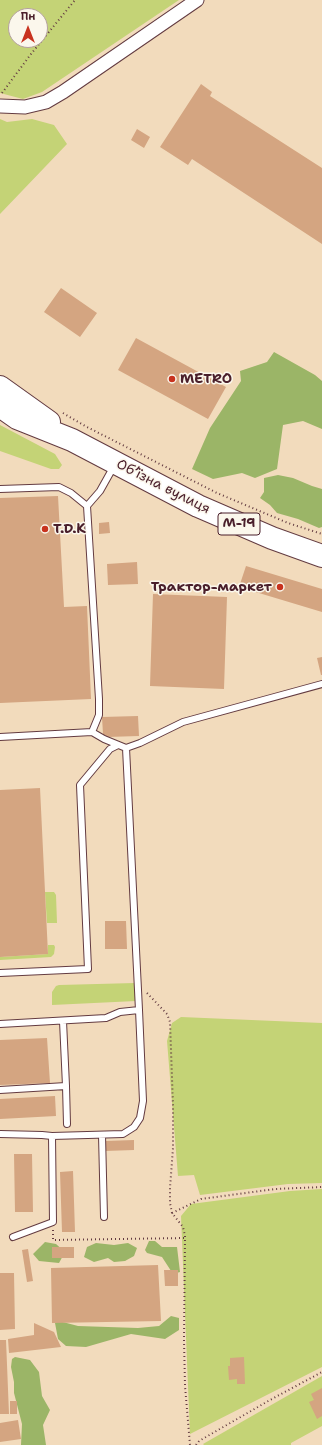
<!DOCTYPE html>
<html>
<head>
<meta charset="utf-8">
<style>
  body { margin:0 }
  #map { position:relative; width:322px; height:1445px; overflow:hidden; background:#f2dbbc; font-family:"Shantell Sans",sans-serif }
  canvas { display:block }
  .north { position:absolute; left:8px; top:8px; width:40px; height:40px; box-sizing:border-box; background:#fbf7ec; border:1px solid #b4a19f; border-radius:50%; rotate:0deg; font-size:11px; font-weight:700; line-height:16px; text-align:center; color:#4a1f2b }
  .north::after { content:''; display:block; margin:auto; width:14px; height:18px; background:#c8321e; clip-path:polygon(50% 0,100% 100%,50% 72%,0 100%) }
</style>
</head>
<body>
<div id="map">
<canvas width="322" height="1445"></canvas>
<div class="north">Пн</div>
</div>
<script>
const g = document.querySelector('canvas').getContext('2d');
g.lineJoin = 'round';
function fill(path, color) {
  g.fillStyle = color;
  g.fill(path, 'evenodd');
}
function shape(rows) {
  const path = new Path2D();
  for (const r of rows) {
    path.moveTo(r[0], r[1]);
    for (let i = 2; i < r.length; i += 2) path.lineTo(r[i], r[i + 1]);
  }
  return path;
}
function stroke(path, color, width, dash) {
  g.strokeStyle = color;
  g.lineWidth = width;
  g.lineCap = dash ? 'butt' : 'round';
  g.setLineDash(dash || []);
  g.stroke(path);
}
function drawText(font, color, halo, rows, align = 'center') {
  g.font = font + ' "Shantell Sans",sans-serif';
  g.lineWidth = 3;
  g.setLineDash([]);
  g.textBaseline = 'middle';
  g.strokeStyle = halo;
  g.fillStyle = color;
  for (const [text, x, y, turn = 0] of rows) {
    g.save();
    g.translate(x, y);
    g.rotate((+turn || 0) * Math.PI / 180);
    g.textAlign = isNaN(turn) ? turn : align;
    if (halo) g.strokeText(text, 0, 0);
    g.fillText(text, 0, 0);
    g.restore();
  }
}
const green = shape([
  [0,0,179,0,42,92,23,99,0,93],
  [16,16,40,16,40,40,16,40],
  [0,119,7,122,32,119,54,125,67,144,0,214],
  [0,425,55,454,62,465,59,469,51,469,0,451],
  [45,892,54,892,56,895,57,923,47,923],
  [48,945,54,945,55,947,54,954,51,957,0,960,0,957,48,954],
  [135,983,136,1001,52,1005,52,992,56,986,59,985],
  [181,1017,322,1023,322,1183,288,1184,200,1195,194,1175,178,1176,167,1041,172,1023],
  [322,1189,322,1367,190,1434,181,1216,191,1204,290,1191],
  [322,1376,322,1426,291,1443,291,1445,204,1445,203,1444]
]);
const forest = shape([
  [274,352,315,375,322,381,322,429,303,421,283,425,277,469,255,478,242,473,213,479,192,469,210,428,241,381,240,371,267,362],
  [278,475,293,478,312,486,322,489,322,527,319,528,298,519,277,513,270,505,260,498,264,492,264,478],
  [149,1241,155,1241,162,1247,177,1247,180,1272,173,1274,162,1257,147,1253,145,1250],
  [45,1242,56,1244,65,1252,59,1263,39,1261,33,1254],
  [96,1243,114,1245,128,1243,137,1248,134,1256,125,1261,114,1262,108,1258,94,1262,84,1257,87,1247],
  [171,1316,179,1318,179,1330,165,1339,131,1334,86,1347,66,1346,58,1339,55,1323,59,1321,78,1326,138,1328,159,1326],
  [15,1357,30,1360,39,1372,42,1396,50,1410,43,1425,46,1445,21,1445,22,1424,14,1393,14,1382,11,1367,12,1359]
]);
const building = shape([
  [201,84,212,92,210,96,322,168,322,244,192,159,188,165,160,147],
  [137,129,150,137,144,148,131,140],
  [61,288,97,313,80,337,44,312],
  [136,338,226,387,208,419,118,370],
  [58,496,64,607,87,606,91,699,0,703,0,498],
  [109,522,110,533,99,534,99,523],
  [137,562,138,584,108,585,107,564],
  [246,566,322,589,322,612,239,587],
  [153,594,227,597,224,689,150,686],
  [322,657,322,675,321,675,317,658],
  [138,716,139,736,107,737,103,734,102,717],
  [40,788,48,954,0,957,0,790],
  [105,921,126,921,127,949,105,949],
  [47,1038,50,1083,0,1085,0,1040],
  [55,1096,56,1116,0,1119,0,1099],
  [134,1140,134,1150,105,1151,105,1141],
  [14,1154,32,1154,33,1212,15,1212],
  [73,1171,75,1232,62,1232,60,1172],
  [52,1247,74,1247,74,1258,52,1258],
  [28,1249,33,1281,27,1282,22,1250],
  [158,1265,161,1321,52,1323,51,1268],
  [164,1270,178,1270,178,1286,165,1286],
  [0,1273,14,1273,15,1329,0,1330],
  [34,1323,54,1332,61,1347,9,1353,8,1339,34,1335],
  [0,1340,6,1340,9,1414,0,1414],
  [244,1357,245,1384,237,1384,237,1379,229,1380,228,1366,230,1366,230,1358],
  [322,1388,322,1416,317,1419,309,1402,314,1400,311,1394],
  [10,1401,17,1401,17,1414,10,1414],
  [18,1420,21,1439,0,1442,0,1423]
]);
const path = shape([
  [2,93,31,54,75,0],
  [63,413,85,426,217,493,288,523,322,534],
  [147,993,167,1014,170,1022,173,1106,173,1148,170,1188,170,1203,172,1213,183,1227,185,1236,184,1340,185,1386,190,1445],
  [172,1213,201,1199,275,1189,322,1187],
  [53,1230,53,1240,185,1238],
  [196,1445,199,1441,270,1400,322,1372]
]);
const lane = shape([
  [0,489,59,487,71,493,87,506],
  [92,732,99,715,99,699,87,506,100,491,114,466],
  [0,737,92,732,104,739,126,748,140,743,183,722,322,684],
  [0,973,88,969,80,785,110,749,118,745],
  [63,1021,66,1086],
  [0,1024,106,1018,120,1012,139,1010],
  [0,1090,66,1086,67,1124],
  [0,1134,42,1135,52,1136],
  [102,1135,104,1217],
  [13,1237,53,1222,52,1136,123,1134,134,1127,140,1118,143,1101,139,1010,126,748]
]);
const street = shape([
  [0,106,25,107,46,102,63,92,197,0]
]);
const highway = shape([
  [0,387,49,422],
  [0,406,17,418,72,440,198,506,272,538,322,556]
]);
const markers = [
  [172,379,4,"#c8321e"],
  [45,529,4,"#c8321e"],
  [280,587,4,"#c8321e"]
];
const shields = [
  [239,524,42]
];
const shieldNames = [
  ["М-19",239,524]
];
const poiNames = [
  ["METRO",180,379],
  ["T.D.K",53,529],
  ["Трактор-маркет",272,587,"right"]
];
const streetNames = [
  ["Обʼїзна вулиця",163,487,27]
];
fill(green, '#c4d376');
fill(forest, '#9bb567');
fill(building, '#d4a581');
stroke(lane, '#633b41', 8);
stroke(street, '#633b41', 15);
stroke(highway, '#633b41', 24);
stroke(path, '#633b41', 2, [1, 3]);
stroke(lane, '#fff', 6);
stroke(street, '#fff', 13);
stroke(highway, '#fff', 22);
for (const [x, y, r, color] of markers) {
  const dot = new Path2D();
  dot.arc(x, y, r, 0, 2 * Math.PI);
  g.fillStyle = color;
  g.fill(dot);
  stroke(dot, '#fbf7ec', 1.5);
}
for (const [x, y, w] of shields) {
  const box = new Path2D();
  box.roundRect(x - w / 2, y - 11, w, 22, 3);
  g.fillStyle = '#fbf7ec';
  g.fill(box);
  stroke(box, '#4a1f2b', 1);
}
drawText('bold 13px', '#4a1f2b', null, shieldNames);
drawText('bold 14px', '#4a1f2b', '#fbf7ec', poiNames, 'left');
drawText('14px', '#4a1f2b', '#fbf7ec', streetNames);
</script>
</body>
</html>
